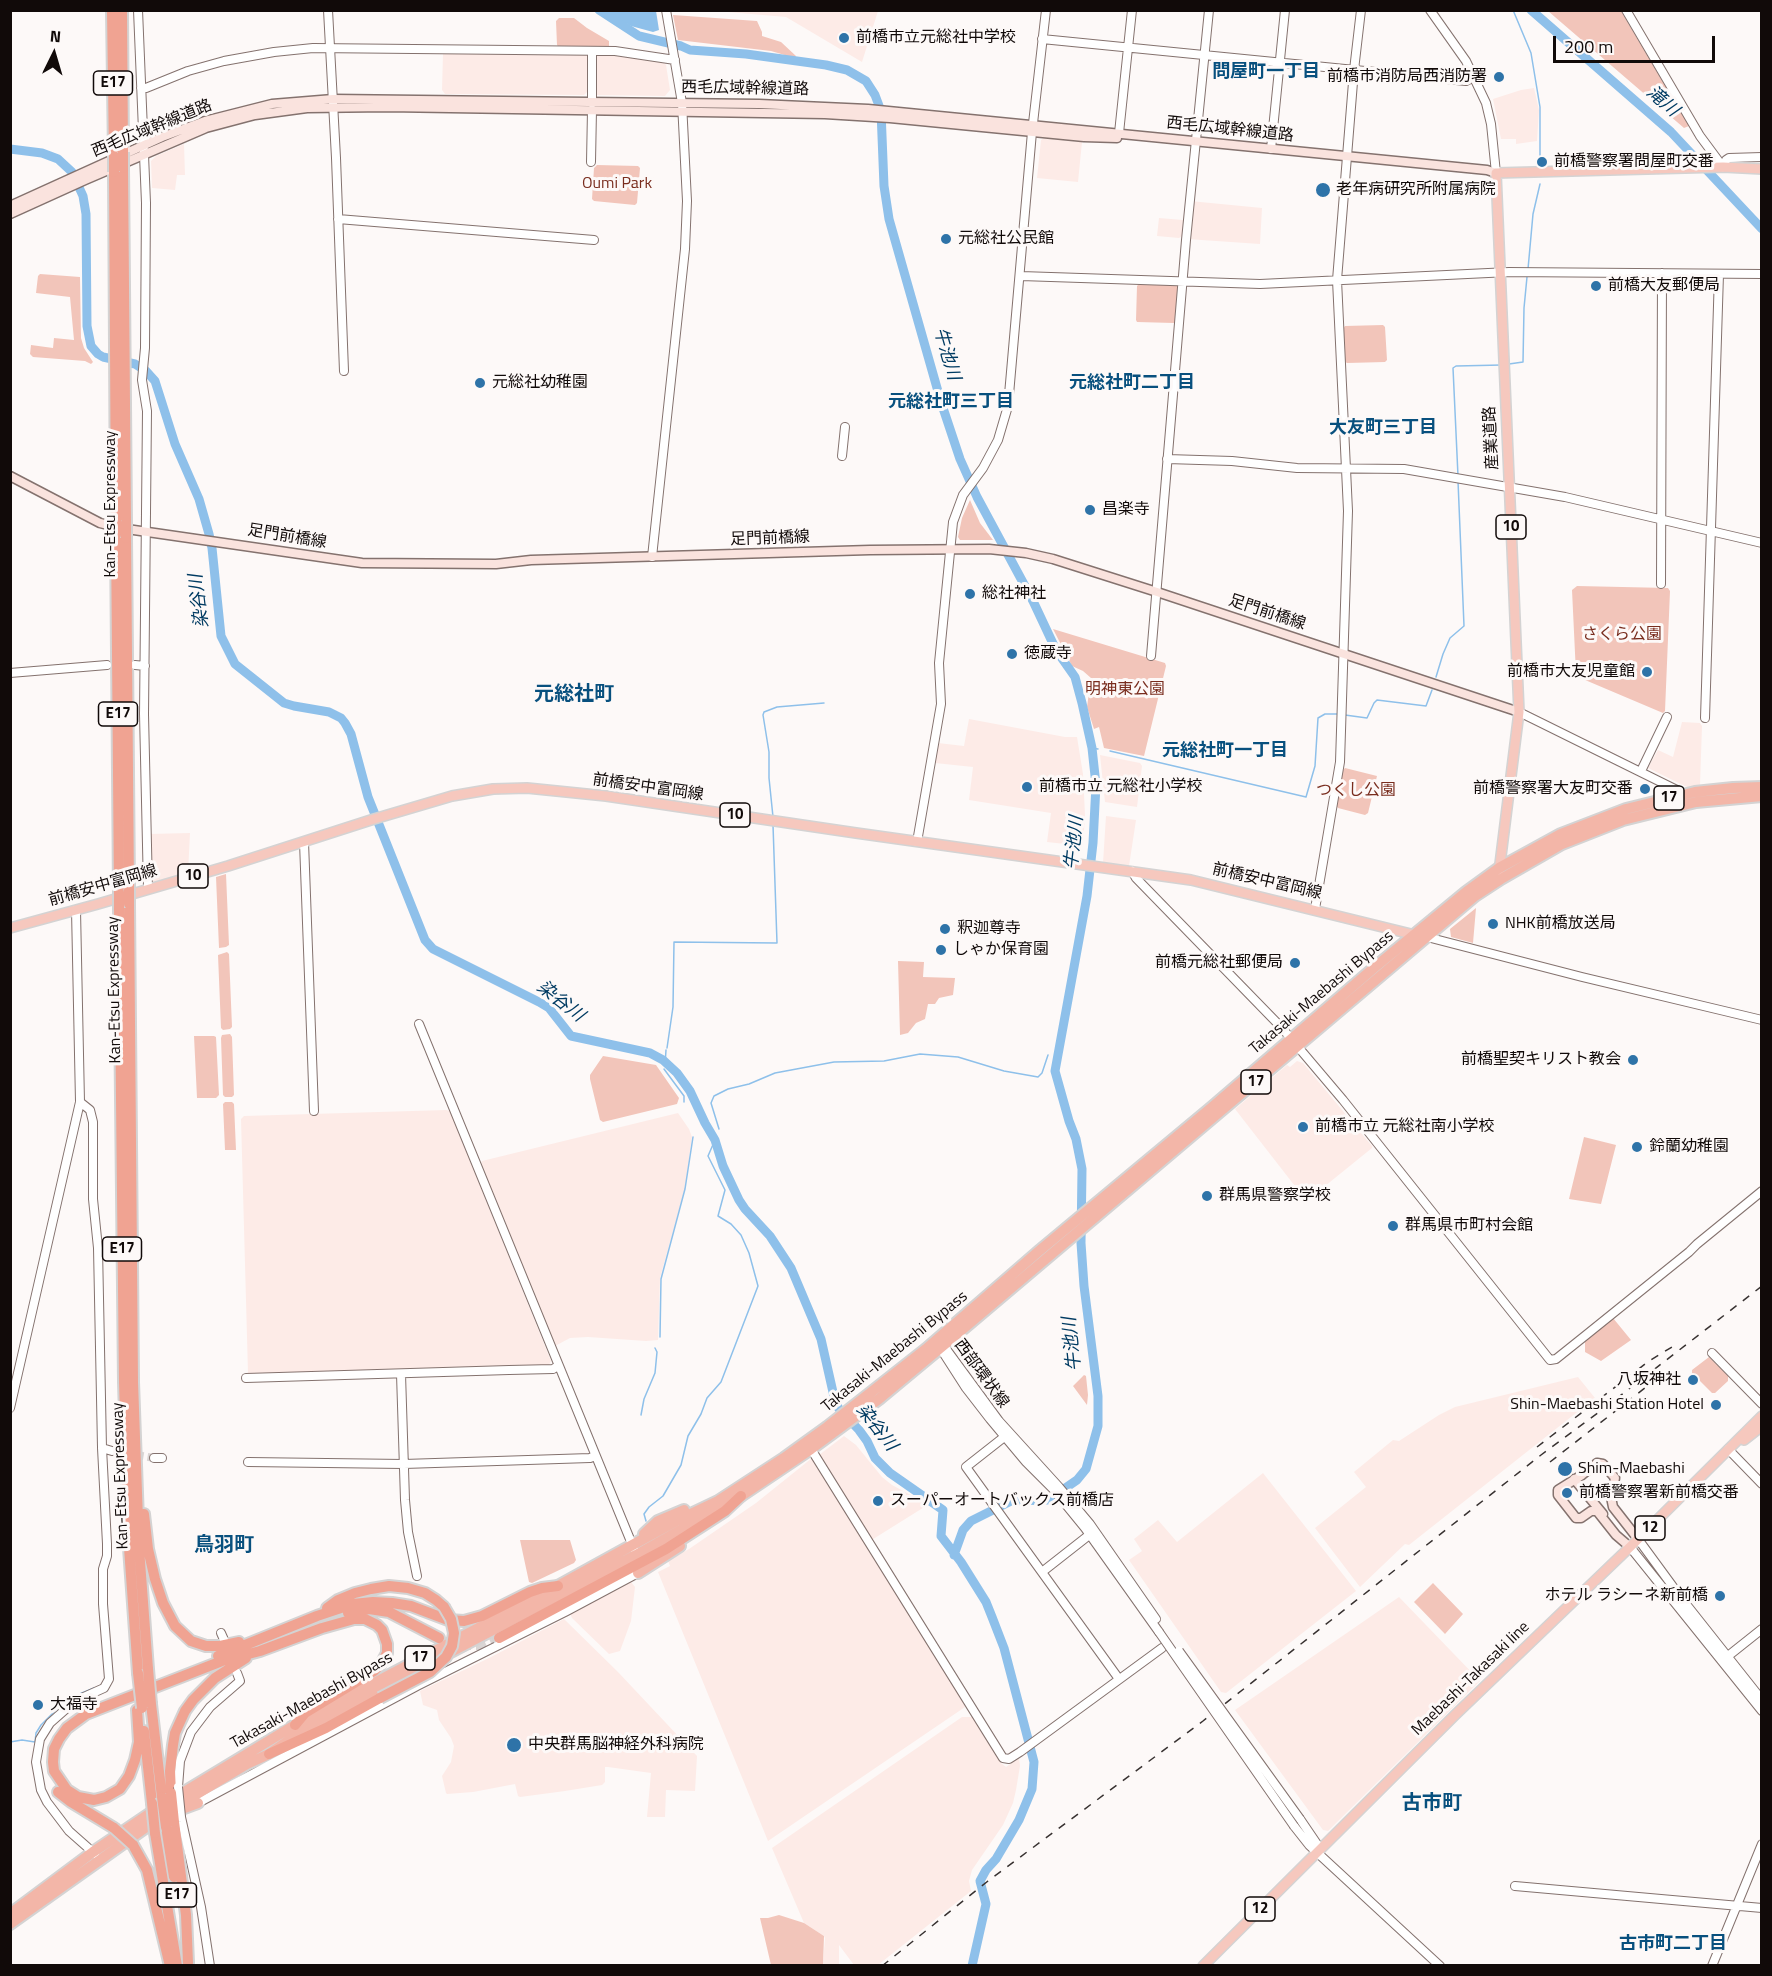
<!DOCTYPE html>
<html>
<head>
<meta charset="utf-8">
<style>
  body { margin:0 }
  #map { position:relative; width:1772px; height:1976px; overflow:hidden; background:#fdf9f8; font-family:"Titillium Web",sans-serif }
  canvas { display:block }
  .frame { position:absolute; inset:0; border:12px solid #110a09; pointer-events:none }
  .north { position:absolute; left:24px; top:24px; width:60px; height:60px; -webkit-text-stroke:4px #fdf9f8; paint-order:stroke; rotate:5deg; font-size:16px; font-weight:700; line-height:24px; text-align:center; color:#110a09 }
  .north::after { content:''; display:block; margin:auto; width:21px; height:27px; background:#110a09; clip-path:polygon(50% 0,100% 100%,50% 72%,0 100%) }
  .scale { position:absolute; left:1553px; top:36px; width:162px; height:27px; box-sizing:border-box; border:3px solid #110a09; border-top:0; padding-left:8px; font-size:18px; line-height:21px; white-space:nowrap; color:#110a09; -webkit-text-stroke:4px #fdf9f8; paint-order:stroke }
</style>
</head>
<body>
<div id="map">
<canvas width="1772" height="1976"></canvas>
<div class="frame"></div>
<div class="north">N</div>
<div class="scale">200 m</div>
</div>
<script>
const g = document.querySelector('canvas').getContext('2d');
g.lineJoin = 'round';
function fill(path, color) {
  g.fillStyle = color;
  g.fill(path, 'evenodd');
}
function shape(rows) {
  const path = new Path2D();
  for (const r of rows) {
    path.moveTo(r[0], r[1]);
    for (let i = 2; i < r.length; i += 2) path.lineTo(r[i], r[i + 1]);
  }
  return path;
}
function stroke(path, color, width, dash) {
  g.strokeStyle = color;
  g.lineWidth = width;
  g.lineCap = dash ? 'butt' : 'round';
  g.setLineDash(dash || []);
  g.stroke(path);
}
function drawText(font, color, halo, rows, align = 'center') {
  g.font = font + ' "Titillium Web","Noto Sans JP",sans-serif';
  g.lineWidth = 6;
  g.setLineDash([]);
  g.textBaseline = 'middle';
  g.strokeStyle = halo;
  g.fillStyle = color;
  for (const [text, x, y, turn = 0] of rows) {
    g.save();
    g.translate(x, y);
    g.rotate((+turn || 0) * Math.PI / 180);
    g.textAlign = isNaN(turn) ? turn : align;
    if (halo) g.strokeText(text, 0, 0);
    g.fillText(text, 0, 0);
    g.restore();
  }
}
const built = shape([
  [716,11,878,11,862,62,786,17],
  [445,52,585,54,588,57,587,92,584,95,445,94,442,90,443,54],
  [597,55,619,55,664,63,666,65,670,90,665,96,597,95,594,92,595,57],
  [1534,88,1539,110,1537,141,1516,144,1516,139,1501,139,1493,99,1521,90],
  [1044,138,1082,142,1078,182,1037,178,1041,140],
  [184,144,185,175,177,175,175,190,152,188,151,161,156,156],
  [1190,201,1262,208,1260,244,1187,239],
  [1159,218,1183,220,1182,236,1179,238,1157,236],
  [969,719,1065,737,1077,737,1083,774,1085,815,1083,846,1047,842,1051,813,969,800,973,767,935,763,938,743,964,746],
  [1682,722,1700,723,1702,726,1700,785,1687,787,1648,768,1658,750,1673,757],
  [1100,755,1140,763,1142,766,1137,807,1105,802],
  [1106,816,1136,820,1129,866,1103,863],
  [190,833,188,873,151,884,149,834],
  [1297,1061,1303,1063,1372,1146,1372,1148,1309,1199,1305,1199,1235,1109,1287,1065,1290,1067],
  [446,1110,450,1111,551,1361,549,1365,252,1375,248,1373,241,1119,244,1116],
  [678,1113,689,1129,692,1137,685,1188,660,1278,658,1340,646,1341,588,1337,570,1338,555,1346,481,1164,482,1161],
  [1578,1377,1595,1398,1409,1545,1405,1544,1360,1587,1315,1528,1366,1487,1354,1472,1393,1440,1399,1441,1439,1415,1455,1407],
  [844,1436,856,1445,882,1477,892,1485,920,1500,926,1506,870,1541,819,1455],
  [812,1458,968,1705,768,1841,658,1572,670,1566,668,1561,689,1549,756,1503],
  [1263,1473,1356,1591,1226,1693,1221,1692,1129,1560,1142,1551,1134,1539,1158,1520,1177,1542],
  [631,1582,635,1587,631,1621,620,1651,609,1654,572,1618,570,1614],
  [1399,1597,1480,1681,1328,1831,1323,1830,1235,1710],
  [564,1619,618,1672,697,1756,695,1791,666,1790,665,1817,647,1817,651,1773,608,1767,605,1767,605,1782,602,1785,565,1791,520,1797,518,1796,515,1784,473,1792,447,1794,446,1793,442,1776,451,1762,454,1746,451,1738,439,1720,437,1710,423,1705,420,1691,489,1658],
  [962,1717,974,1717,1001,1763,1006,1767,1019,1758,1020,1766,1016,1790,1013,1803,1003,1825,972,1870,969,1881,971,1891,878,1965,854,1965,839,1945,839,1965,823,1965,825,1938,824,1936,804,1923,772,1848]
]);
const green = shape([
  [1548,11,1621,11,1689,126,1684,128],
  [673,15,757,21,762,32,762,36,781,42,796,56,795,58,771,51,678,40],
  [559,18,574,18,587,28,609,41,609,48,559,47,557,45,556,21],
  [597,165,638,166,640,168,637,203,635,205,594,201,592,199,594,168],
  [40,274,80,277,81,338,84,348,93,362,91,364,85,361,33,357,30,354,31,345,53,348,54,338,74,340,70,297,36,293,38,276],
  [1139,284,1177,285,1179,287,1176,321,1174,323,1137,322,1136,320,1137,286],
  [1383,325,1385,327,1387,360,1385,362,1347,363,1344,361,1343,329,1345,326],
  [970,500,980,523,993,540,960,540,958,537,962,518],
  [1577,586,1668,588,1670,591,1665,711,1663,713,1578,677,1576,674,1572,590],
  [1053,629,1165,663,1166,666,1144,756,1104,748,1099,727,1094,729,1087,707,1091,678,1083,671,1072,666],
  [1345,768,1377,776,1368,813,1365,815,1338,808,1336,805,1342,771],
  [226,874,229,945,226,947,219,948,216,877],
  [1476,908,1473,943,1451,937,1450,929],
  [227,952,229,954,232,1027,230,1029,223,1030,221,1028,218,955],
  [898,961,924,962,923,977,955,978,953,995,939,998,935,1004,928,1004,925,1019,916,1023,908,1033,900,1035],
  [230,1034,232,1037,234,1095,232,1097,225,1097,223,1095,221,1038,222,1035],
  [194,1036,214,1036,216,1037,219,1095,216,1098,197,1098],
  [603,1056,656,1065,679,1098,677,1104,603,1122,600,1120,590,1079,590,1075],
  [225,1102,232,1102,234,1104,236,1150,225,1150,223,1104],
  [1584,1137,1616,1145,1601,1204,1569,1199],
  [1613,1318,1631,1340,1601,1361,1585,1352,1585,1341],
  [1709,1357,1728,1376,1728,1381,1715,1393,1712,1393,1692,1373,1692,1370],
  [1084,1375,1086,1376,1088,1395,1087,1405,1073,1386],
  [520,1540,570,1540,576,1560,574,1563,532,1583,529,1582],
  [1433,1583,1463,1614,1445,1634,1414,1602],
  [779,1915,804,1923,824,1936,823,1965,771,1965,760,1918,768,1918]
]);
const water = shape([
  [605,11,656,11,659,30,653,32,631,26]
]);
const stream = shape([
  [1513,10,1531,53,1540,107,1540,161],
  [1528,269,1533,214,1540,184],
  [1509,364,1523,362,1524,308,1527,277],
  [1458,476,1453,368,1456,366,1502,365],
  [1436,677,1443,654,1450,638,1464,626,1458,481],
  [1345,715,1367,718,1374,703,1377,700,1426,706,1432,690],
  [1092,748,1098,749],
  [1110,751,1306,797,1315,766,1318,718,1325,714,1337,714],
  [773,817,769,778,769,752,763,715,764,712,777,707,824,703],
  [667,1048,673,1007,674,942,777,943,773,825],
  [665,1065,666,1050],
  [664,1069,684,1096,684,1102],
  [719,1129,711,1103,714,1096,728,1089,749,1084,775,1073,834,1062,884,1061,920,1054,958,1057,1004,1071,1038,1077,1042,1073,1048,1055],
  [660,1337,661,1279,685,1189,693,1137],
  [641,1415,644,1399,655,1373,657,1352,655,1348],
  [646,1521,644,1514,649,1507,663,1496,681,1465,688,1436,701,1414,707,1398,721,1382,758,1286,749,1253,741,1235,731,1224,718,1216,725,1190,708,1156,715,1140],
  [10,1742,22,1740,35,1742,36,1733,41,1725,60,1706,77,1695,94,1688]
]);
const river = shape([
  [599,10,639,36,681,46,690,50,746,54,826,65,847,70,866,81,875,95,881,111,884,186,889,219,941,402,960,459,977,497,1033,601,1056,650,1075,677,1082,703,1092,748,1096,785,1093,843,1087,896,1055,1071,1069,1121,1076,1139,1082,1169,1081,1243,1084,1286,1098,1396,1098,1426,1086,1469,1077,1480,1048,1500,1011,1501,971,1521,963,1530,954,1555],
  [1531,10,1671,132,1762,229],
  [10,149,42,153,58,159,72,172,83,196,86,214,87,326,91,346,98,354,103,357,135,364,146,371,155,381,175,444,199,499,209,534,212,548,221,636,235,664,284,703,294,706,329,712,341,718,345,723,351,734,368,797,425,940,433,949,539,1002,549,1008,571,1036,650,1053,663,1060,677,1073,690,1091,705,1123,715,1140,723,1166,739,1200,745,1209,770,1236,791,1268,821,1339,835,1401,839,1409,859,1430,867,1441,875,1458,890,1473,943,1510,941,1536,961,1562,986,1602,992,1617,1004,1648,1034,1762,1032,1789,1019,1820,996,1859,986,1870,980,1881,986,1904,972,1966]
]);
const tertiaryTunnel = shape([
  [112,1451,154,1458]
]);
const motorwayTunnel = shape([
  [461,1645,483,1645,499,1638]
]);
const tertiary = shape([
  [138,10,146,203,145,348,142,380,147,411,144,714,148,889],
  [328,10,336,158,344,371],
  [1430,10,1466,61,1486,103,1491,124,1496,173],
  [1626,10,1700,136,1723,167,1726,160,1729,158,1762,157],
  [1042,39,1466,81,1474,77],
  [592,51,592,103],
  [141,88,146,88,188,71,224,61,274,52,313,48,615,51,675,60],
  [1119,133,1132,10],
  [1271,149,1285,10],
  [591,162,592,110],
  [338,219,594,240],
  [1021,276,1260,284,1509,272,1762,274],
  [842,456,845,427],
  [1167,459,1232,461,1297,468,1404,469,1565,497,1762,543],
  [652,557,685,249,687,201,682,103,666,10],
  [1661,584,1662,273],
  [1151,656,1186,240,1209,10],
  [135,665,145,666],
  [10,673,107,665],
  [1519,712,1685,794],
  [1705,718,1719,274],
  [1641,771,1667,717],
  [304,842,314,1111],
  [917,842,941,704,939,663,953,522,963,495,983,468,998,440,1008,406,1032,132,1046,10],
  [1132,871,1136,878,1282,1028,1343,1100,1550,1360,1556,1359,1586,1335,1689,1252,1697,1244,1762,1191],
  [1315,909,1340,762,1348,511,1337,280,1354,70,1361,10],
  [1427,937,1582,977,1762,1020],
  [419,1024,634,1549],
  [80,1102,90,1110,93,1122,93,1199,98,1248,102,1448,107,1544,107,1556,103,1569,103,1604,109,1679,104,1688,75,1701,50,1723,40,1739,36,1762,41,1790,47,1802,69,1831,95,1854],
  [941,1342,999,1421,1059,1487,1090,1524,1156,1619],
  [939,1346,966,1388,990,1419,1026,1462,1054,1490,1085,1528,1159,1632],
  [1712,1353,1762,1404],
  [401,1374,405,1500,408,1532,417,1576],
  [246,1378,509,1370,553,1369,558,1366],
  [10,1408,80,1102,76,910],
  [1008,1434,966,1467,1119,1679],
  [102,1448,112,1451],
  [811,1449,1003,1758,1009,1759,1020,1752,1162,1648],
  [1728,1449,1762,1484],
  [154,1458,162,1458],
  [248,1462,404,1464,590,1458,595,1456],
  [1638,1539,1682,1599,1762,1700],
  [1630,1547,1762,1711],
  [1042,1572,1093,1532],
  [221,1633,225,1642],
  [1723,1660,1762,1629],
  [178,1787,180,1761,191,1732,210,1707,240,1681,237,1673],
  [198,1803,417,1686,565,1612,638,1573,638,1570],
  [181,1817,201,1907,210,1966],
  [1300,1819,1317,1844,1318,1850],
  [1294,1826,1309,1845,1440,1966],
  [1515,1886,1762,1908],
  [1712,1966,1762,1844]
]);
const secondary = shape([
  [10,206,162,137,205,121,272,104,333,99,759,104,868,109,1487,170,1496,173],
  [10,214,85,180,206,128,255,115,307,108,388,107,825,114,890,118,1084,137,1117,138],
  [10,476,100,523,120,528,362,563,496,564,531,560,870,550,989,549,1026,553,1053,559,1157,592,1519,712],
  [1574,1479,1603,1514],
  [1630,1547,1616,1535,1597,1511,1591,1511,1581,1518,1576,1518,1558,1495,1558,1490,1582,1475,1597,1463,1603,1464,1615,1478,1611,1497,1613,1507,1638,1539]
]);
const primary = shape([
  [1499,872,1519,712,1496,173,1723,167,1762,169],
  [10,928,98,904,228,866,374,819,452,796,493,789,527,788,606,796,856,833,1191,880,1419,936],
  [1744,1440,1762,1426],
  [1203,1966,1455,1715,1630,1547,1762,1416]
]);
const trunk = shape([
  [644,1534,658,1521,684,1510],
  [638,1573,680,1546],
  [171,1800,295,1725,558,1586,676,1521,718,1501,784,1458,827,1427,926,1349,1039,1251,1211,1108,1375,967,1466,892,1499,868,1561,834,1626,809,1695,792,1733,788,1762,787],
  [172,1809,247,1764,269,1754,292,1738,332,1714,636,1555,741,1496,811,1449,879,1399,944,1345,1449,918,1475,896,1501,879,1562,844,1623,820,1696,802,1762,796],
  [179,1810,198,1803],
  [10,1914,93,1852,158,1808],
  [10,1924,159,1818]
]);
const motorway = shape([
  [112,10,114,156],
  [122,10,123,152],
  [123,168,126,522],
  [114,172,116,520],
  [116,535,119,892],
  [126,538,129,889],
  [129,904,133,1382,139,1548,148,1669],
  [119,908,124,1382,129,1548,138,1673],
  [144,1514,148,1549,155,1579,163,1603,175,1626,191,1641,206,1646,220,1646,239,1642],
  [327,1608,338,1600,355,1593,371,1589,389,1586,408,1588,425,1593,436,1600,444,1607],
  [348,1613,369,1609,389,1612,439,1638],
  [499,1638,666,1549,725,1511,741,1496],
  [218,1656,317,1616,353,1604,373,1602,392,1603,411,1606,448,1620,464,1621,482,1616,530,1592,542,1588,558,1586],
  [151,1704,162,1797],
  [137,1710,139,1742,135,1760,129,1776,120,1789,106,1797,94,1800,78,1797,67,1790,54,1771,53,1762,54,1749,59,1739,67,1728,86,1714,222,1661,260,1651,322,1628,354,1619,365,1619,377,1625,382,1630,387,1644,387,1653,381,1664,374,1671,305,1713,295,1725],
  [144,1731,152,1803],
  [269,1754,326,1728,380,1698],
  [58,1792,71,1802,114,1828],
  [171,1793,170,1771,173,1745,175,1733,185,1711,193,1700,215,1678,246,1658],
  [174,1822,186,1915,188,1963],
  [166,1827,174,1877],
  [155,1833,177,1966],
  [133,1845,147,1870,170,1966]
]);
const rail = shape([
  [1537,1447,1649,1361,1672,1347],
  [1550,1462,1659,1377],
  [882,1966,988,1881,1203,1721,1541,1455,1603,1409,1762,1286]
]);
const tertiaryBridge = shape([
  [1159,1632,1294,1826],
  [1179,1651,1300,1819],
  [178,1787,181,1817]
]);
const motorwayBridge = shape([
  [123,152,123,168],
  [114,172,114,156],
  [116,535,116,520],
  [126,538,126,522],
  [129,889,129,904],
  [119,892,119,908],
  [148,1669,151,1704],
  [138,1673,142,1708],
  [380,1698,430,1672,446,1657,452,1646,454,1633,451,1619,444,1607],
  [171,1793,174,1822],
  [162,1797,166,1827],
  [152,1803,155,1833],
  [114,1828,133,1845]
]);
const markers = [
  [844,38,6,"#2e73a8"],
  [1499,77,6,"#2e73a8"],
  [1542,162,6,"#2e73a8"],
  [1323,190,8,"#2e73a8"],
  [946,239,6,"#2e73a8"],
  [1596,286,6,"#2e73a8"],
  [480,383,6,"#2e73a8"],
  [1090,510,6,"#2e73a8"],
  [970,594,6,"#2e73a8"],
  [1012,654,6,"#2e73a8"],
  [1647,672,6,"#2e73a8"],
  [1027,787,6,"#2e73a8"],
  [1645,789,6,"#2e73a8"],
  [1493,924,6,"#2e73a8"],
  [945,929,6,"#2e73a8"],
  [941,950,6,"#2e73a8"],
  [1295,963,6,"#2e73a8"],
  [1633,1060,6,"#2e73a8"],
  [1303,1127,6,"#2e73a8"],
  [1637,1147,6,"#2e73a8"],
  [1207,1196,6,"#2e73a8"],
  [1393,1226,6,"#2e73a8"],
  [1693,1380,6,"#2e73a8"],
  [1716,1405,6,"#2e73a8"],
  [1565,1469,8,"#2e73a8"],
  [1567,1493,6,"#2e73a8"],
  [878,1501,6,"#2e73a8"],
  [1720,1596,6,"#2e73a8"],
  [38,1705,6,"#2e73a8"],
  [514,1745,8,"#2e73a8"]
];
const shields = [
  [113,83,39],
  [1511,527,30],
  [118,714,39],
  [1669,798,30],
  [735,815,30],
  [193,876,30],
  [1256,1082,30],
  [122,1249,39],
  [1650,1528,30],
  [420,1658,30],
  [177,1895,39],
  [1260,1909,30]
];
const shieldNames = [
  ["E17",113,83],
  ["10",1511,527],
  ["E17",118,714],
  ["17",1669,798],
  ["10",735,815],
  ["10",193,876],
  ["17",1256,1082],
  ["E17",122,1249],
  ["12",1650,1528],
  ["17",420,1658],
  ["E17",177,1895],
  ["12",1260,1909]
];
const poiNames = [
  ["前橋市立元総社中学校",856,38],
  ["前橋市消防局西消防署",1487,77,"right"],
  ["前橋警察署問屋町交番",1554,162],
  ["老年病研究所附属病院",1336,190],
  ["元総社公民館",958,239],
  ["前橋大友郵便局",1608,286],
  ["元総社幼稚園",492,383],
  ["昌楽寺",1102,510],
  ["総社神社",982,594],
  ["徳蔵寺",1024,654],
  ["前橋市大友児童館",1635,672,"right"],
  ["前橋市立 元総社小学校",1039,787],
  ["前橋警察署大友町交番",1633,789,"right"],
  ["NHK前橋放送局",1505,924],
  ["釈迦尊寺",957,929],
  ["しゃか保育園",953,950],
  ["前橋元総社郵便局",1283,963,"right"],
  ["前橋聖契キリスト教会",1621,1060,"right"],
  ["前橋市立 元総社南小学校",1315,1127],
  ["鈴蘭幼稚園",1649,1147],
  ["群馬県警察学校",1219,1196],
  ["群馬県市町村会館",1405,1226],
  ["八坂神社",1681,1380,"right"],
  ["Shin-Maebashi Station Hotel",1704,1405,"right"],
  ["Shim-Maebashi",1578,1469],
  ["前橋警察署新前橋交番",1579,1493],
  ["スーパーオートバックス前橋店",890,1501],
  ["ホテル ラシーネ新前橋",1708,1596,"right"],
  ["大福寺",50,1705],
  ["中央群馬脳神経外科病院",528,1745]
];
const streetNames = [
  ["西毛広域幹線道路",745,89,1],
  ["西毛広域幹線道路",152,129,-22],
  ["西毛広域幹線道路",1230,130,6],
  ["産業道路",1492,438,-93],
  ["Kan-Etsu Expressway",111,504,-90],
  ["足門前橋線",287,537,9],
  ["足門前橋線",770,539,-2],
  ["足門前橋線",1267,613,18],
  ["前橋安中富岡線",648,788,8],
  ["前橋安中富岡線",1267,882,13],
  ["前橋安中富岡線",103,886,-16],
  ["Kan-Etsu Expressway",115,990,-91],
  ["Takasaki-Maebashi Bypass",1322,993,-40],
  ["Takasaki-Maebashi Bypass",895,1352,-39],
  ["西部環状線",981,1374,54],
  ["Kan-Etsu Expressway",121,1476,-92],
  ["Maebashi-Takasaki line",1471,1679,-44],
  ["Takasaki-Maebashi Bypass",312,1701,-29]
];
const parkNames = [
  ["Oumi Park",617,184],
  ["さくら公園",1622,635],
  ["明神東公園",1125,690],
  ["つくし公園",1356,791]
];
const neighbourhoodNames = [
  ["問屋町一丁目",1266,73],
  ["元総社町二丁目",1132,384],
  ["元総社町三丁目",951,403],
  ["大友町三丁目",1383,429],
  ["元総社町一丁目",1225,752],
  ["古市町二丁目",1673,1945]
];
const waterNames = [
  ["滝川",1662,102,41],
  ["牛池川",946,354,74],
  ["染谷川",200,601,-97],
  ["牛池川",1075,843,-84],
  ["染谷川",560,1002,38],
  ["牛池川",1073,1344,-96],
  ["染谷川",876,1428,52]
];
const quarterNames = [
  ["元総社町",574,695],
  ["鳥羽町",224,1546],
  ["古市町",1432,1804]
];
fill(built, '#fdebe7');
fill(green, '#f2c5ba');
fill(water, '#8ec0ea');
stroke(stream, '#8ec0ea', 1.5);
stroke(river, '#8ec0ea', 9);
stroke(tertiaryTunnel, '#dad5d4', 8, [8, 4]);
stroke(motorwayTunnel, '#dad5d4', 10, [10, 5]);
stroke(tertiary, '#84726e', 10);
stroke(secondary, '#84726e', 11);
stroke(primary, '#d4d3d3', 12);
stroke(trunk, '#d4d3d3', 14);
stroke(motorway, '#d4d3d3', 14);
stroke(tertiary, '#fff', 8);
stroke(secondary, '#fae3de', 8);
stroke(primary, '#f6c8be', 9);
stroke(trunk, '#f3b6a8', 10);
stroke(motorway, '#f0a392', 10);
stroke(rail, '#383231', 1.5, [8, 8]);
stroke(tertiaryBridge, '#84726e', 10, []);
stroke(motorwayBridge, '#d4d3d3', 14, []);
stroke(tertiaryBridge, '#fff', 8);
stroke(motorwayBridge, '#f0a392', 10);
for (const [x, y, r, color] of markers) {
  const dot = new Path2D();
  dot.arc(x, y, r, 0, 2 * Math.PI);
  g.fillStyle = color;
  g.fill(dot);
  stroke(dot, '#fdf9f8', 2);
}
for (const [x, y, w] of shields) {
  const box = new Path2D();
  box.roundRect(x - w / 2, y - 12, w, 24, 4.5);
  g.fillStyle = '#fdf9f8';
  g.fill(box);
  stroke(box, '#110a09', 1.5);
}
drawText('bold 15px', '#110a09', null, shieldNames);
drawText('16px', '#110a09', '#fdf9f8', poiNames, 'left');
drawText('16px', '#110a09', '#fdf9f8', streetNames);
drawText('16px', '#792d1e', '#fdf9f8', parkNames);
drawText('bold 18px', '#08507e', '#fdf9f8', neighbourhoodNames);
drawText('italic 18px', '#003b62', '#fdf9f8', waterNames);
drawText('bold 20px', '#08507e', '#fdf9f8', quarterNames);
</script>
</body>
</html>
